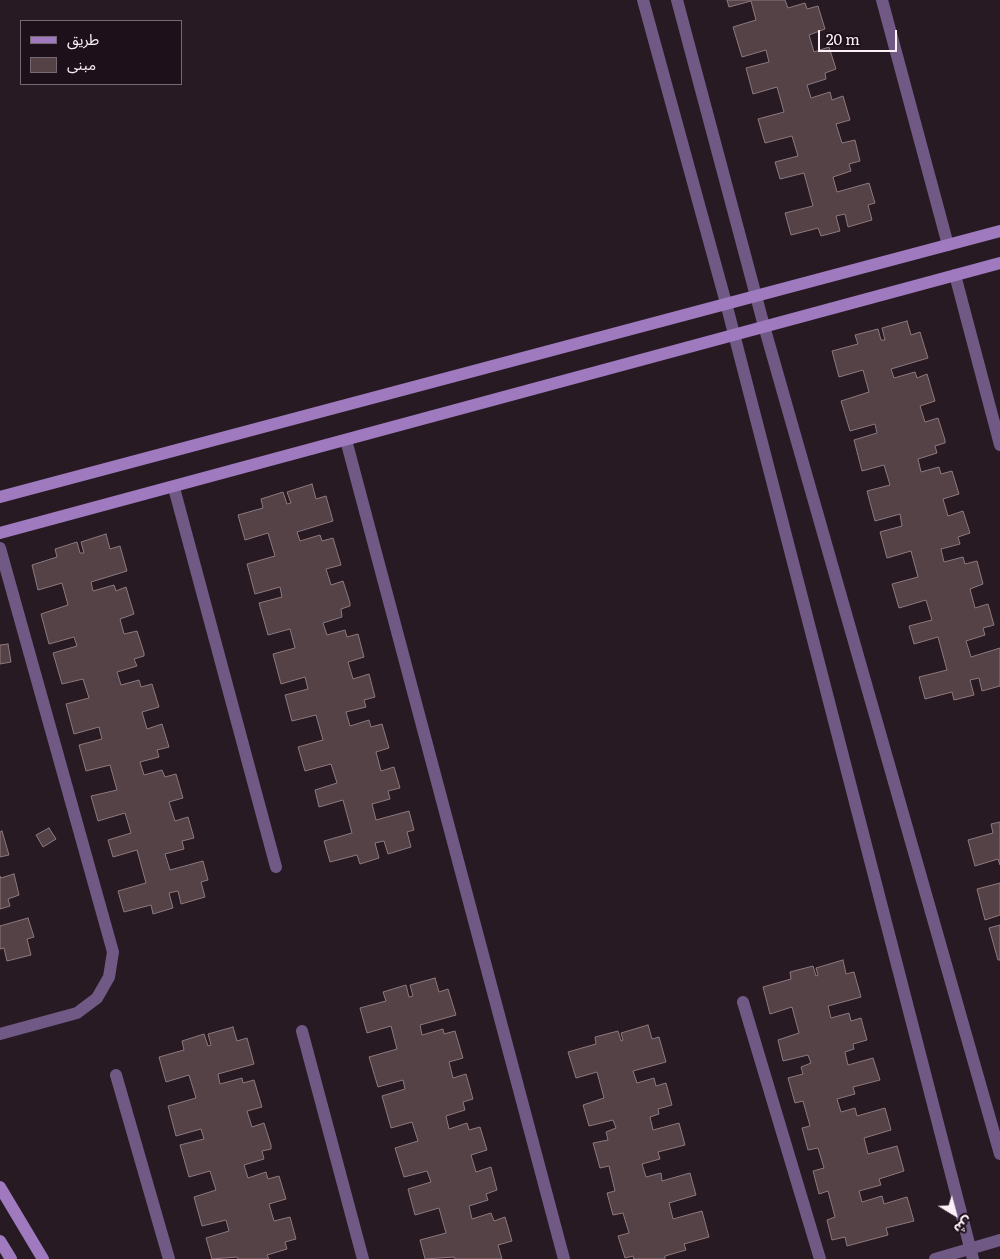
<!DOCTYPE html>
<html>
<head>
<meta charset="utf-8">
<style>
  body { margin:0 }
  #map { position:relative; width:1000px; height:1259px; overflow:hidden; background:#271a23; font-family:Literata,"Noto Sans Arabic",serif }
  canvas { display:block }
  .legend { position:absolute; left:20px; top:20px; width:162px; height:65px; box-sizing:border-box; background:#1d101a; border:1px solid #766a72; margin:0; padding:6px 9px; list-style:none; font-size:15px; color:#fbf1f7 }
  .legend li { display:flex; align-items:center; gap:10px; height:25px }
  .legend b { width:25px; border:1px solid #766a72 }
  .north { position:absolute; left:930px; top:1189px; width:50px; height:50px; -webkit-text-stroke:4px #1d101a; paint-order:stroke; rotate:143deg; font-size:14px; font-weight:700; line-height:20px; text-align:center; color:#fbf1f7 }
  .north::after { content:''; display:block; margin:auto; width:18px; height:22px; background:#fbf1f7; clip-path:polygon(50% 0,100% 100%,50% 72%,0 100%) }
  .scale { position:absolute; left:818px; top:30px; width:79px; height:22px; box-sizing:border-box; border:2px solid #fbf1f7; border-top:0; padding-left:6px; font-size:15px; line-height:18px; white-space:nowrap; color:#fbf1f7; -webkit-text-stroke:4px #1d101a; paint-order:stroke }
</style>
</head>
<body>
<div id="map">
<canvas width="1000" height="1259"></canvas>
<ul class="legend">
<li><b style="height:6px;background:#9f7abf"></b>طريق</li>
<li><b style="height:14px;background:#554246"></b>مبنى</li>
</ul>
<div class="north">ش</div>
<div class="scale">20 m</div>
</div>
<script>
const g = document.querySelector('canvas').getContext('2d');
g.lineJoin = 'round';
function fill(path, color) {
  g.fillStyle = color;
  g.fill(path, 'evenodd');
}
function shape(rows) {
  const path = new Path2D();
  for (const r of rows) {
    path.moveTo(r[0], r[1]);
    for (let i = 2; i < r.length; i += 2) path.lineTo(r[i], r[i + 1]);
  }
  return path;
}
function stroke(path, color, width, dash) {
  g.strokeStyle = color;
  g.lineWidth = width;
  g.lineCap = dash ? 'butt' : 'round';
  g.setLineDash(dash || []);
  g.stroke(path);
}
const building = shape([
  [727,0,785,0,788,8,805,3,807,9,818,6,825,29,809,35,814,52,829,47,836,69,825,73,826,79,807,85,811,98,830,92,832,100,843,96,850,120,836,124,842,143,855,140,860,161,849,164,851,171,833,177,837,192,869,183,875,203,868,205,872,220,848,227,845,214,836,216,840,231,821,236,818,228,791,235,785,213,813,206,804,173,780,179,775,162,798,156,792,136,765,143,758,119,784,112,777,87,753,94,746,68,769,62,766,50,742,57,733,27,756,20,751,1,729,7,727,0],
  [907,321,911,335,920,332,928,358,891,369,894,378,915,372,917,378,927,374,935,401,920,406,925,422,938,418,945,440,945,443,935,446,937,453,918,459,921,472,939,467,941,474,952,471,959,494,943,499,948,516,963,511,970,533,958,537,960,544,941,549,944,562,963,557,965,564,977,561,983,584,970,589,975,608,988,604,994,625,983,628,985,635,966,641,971,657,1000,648,1000,686,982,691,979,678,970,680,974,695,954,700,952,692,925,699,919,677,947,670,938,637,914,644,909,626,932,620,926,600,899,608,892,584,918,577,911,551,887,558,880,532,902,526,900,514,875,521,867,491,890,485,884,465,862,471,854,440,877,433,875,424,850,431,841,401,869,392,863,370,839,377,832,351,858,344,855,335,878,329,881,340,885,340,882,328,907,321],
  [312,484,316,499,326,496,333,521,297,532,300,541,320,535,322,541,333,538,341,565,326,569,331,585,343,581,350,603,350,606,341,609,342,617,323,623,327,635,345,630,347,637,358,634,364,657,348,662,353,679,369,674,375,697,364,700,366,707,346,712,350,726,369,720,371,727,382,724,389,748,376,752,381,771,394,767,400,788,388,791,390,799,372,804,376,820,409,811,414,830,407,832,411,847,388,854,384,841,375,843,379,858,360,864,357,855,330,862,324,841,352,833,343,800,319,807,315,790,337,783,331,764,305,771,298,747,323,740,316,715,292,721,285,695,308,689,305,677,281,684,273,654,295,648,290,629,268,635,259,603,282,597,280,587,255,594,247,564,275,556,268,533,245,540,238,515,263,508,261,499,283,492,287,504,291,503,287,492,312,484],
  [106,534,110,549,120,546,127,571,91,582,93,591,114,585,116,591,126,587,134,614,120,619,124,634,137,631,144,653,144,656,134,659,137,666,117,672,121,685,139,680,141,687,152,684,159,707,142,712,147,729,162,724,169,747,157,750,159,757,140,762,144,775,162,770,165,777,176,774,183,798,169,802,175,821,188,817,194,838,182,841,184,849,165,854,170,870,203,861,208,880,201,882,205,897,181,904,178,891,169,893,173,908,153,914,151,905,124,912,118,891,146,883,137,850,113,857,108,840,131,833,125,813,98,821,91,796,117,790,110,765,86,771,79,745,102,739,99,727,74,734,66,704,89,698,83,679,62,684,53,653,77,646,74,637,49,644,41,614,68,605,62,583,38,590,32,565,57,557,55,549,77,542,80,553,84,553,81,542,106,534],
  [8,644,11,662,0,664,0,645,8,644],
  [1000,822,1000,865,998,859,975,866,968,840,993,833,991,824,1000,822],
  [49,828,56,839,43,847,36,835,49,828],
  [2,831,9,855,0,857,0,832,2,831],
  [14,874,19,895,8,899,10,906,0,909,0,876,1,878,14,874],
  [1000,883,1000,915,985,920,977,889,1000,883],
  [28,918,34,937,27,939,31,955,7,961,4,948,0,949,0,926,28,918],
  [1000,925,1000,960,998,960,989,928,1000,925],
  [843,960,846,974,854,972,861,997,828,1006,831,1018,849,1013,851,1021,861,1018,867,1040,853,1044,854,1049,845,1052,848,1065,873,1058,880,1080,853,1087,855,1094,837,1099,841,1112,855,1108,857,1116,885,1108,891,1130,864,1138,868,1154,897,1146,904,1171,879,1179,881,1185,859,1191,862,1202,882,1196,884,1204,907,1197,914,1221,886,1228,888,1235,847,1246,845,1237,832,1240,827,1220,835,1217,828,1191,819,1194,813,1171,824,1168,818,1148,808,1150,802,1128,810,1126,803,1101,795,1103,788,1078,803,1074,801,1067,811,1063,808,1055,783,1061,778,1040,799,1033,792,1007,770,1014,763,987,791,979,790,972,813,966,816,976,818,975,816,968,843,960],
  [435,978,439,992,448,989,456,1015,420,1025,422,1035,443,1029,444,1034,455,1031,463,1058,449,1062,453,1078,466,1074,473,1099,463,1102,465,1110,446,1116,449,1129,467,1123,469,1130,480,1127,487,1150,471,1155,476,1172,491,1167,497,1190,486,1194,488,1200,469,1206,472,1219,491,1213,494,1221,505,1217,512,1241,498,1245,502,1259,455,1259,454,1257,425,1259,420,1240,446,1233,439,1208,415,1215,408,1189,431,1182,427,1171,404,1177,395,1148,418,1141,412,1122,391,1128,382,1096,405,1089,403,1080,378,1087,369,1057,397,1049,391,1026,367,1033,360,1008,386,1001,383,992,406,985,409,997,413,996,410,985,435,978],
  [648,1025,652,1039,659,1037,666,1062,633,1071,637,1083,654,1078,656,1086,666,1083,672,1105,658,1109,659,1114,650,1117,653,1130,679,1123,685,1145,658,1152,660,1159,642,1164,646,1177,661,1173,662,1181,690,1173,696,1195,669,1203,673,1219,702,1211,709,1237,684,1244,686,1250,665,1256,665,1259,634,1259,633,1256,625,1258,618,1236,629,1233,623,1213,613,1215,607,1193,615,1191,609,1166,600,1168,593,1143,608,1140,606,1132,616,1128,613,1120,589,1126,583,1105,604,1098,597,1072,576,1078,568,1052,596,1044,595,1037,618,1031,621,1041,623,1040,621,1033,648,1025],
  [233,1027,237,1041,247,1038,254,1064,218,1074,220,1084,242,1078,243,1083,254,1080,262,1107,247,1111,252,1127,264,1123,271,1145,271,1149,262,1151,264,1159,244,1165,248,1178,266,1172,268,1179,279,1176,286,1199,269,1204,274,1221,290,1217,296,1239,285,1242,287,1249,267,1255,269,1259,238,1259,237,1257,212,1259,206,1238,229,1231,226,1220,202,1226,194,1197,216,1190,210,1171,189,1177,180,1145,204,1139,201,1129,176,1136,168,1106,196,1098,189,1075,166,1082,159,1057,184,1050,182,1041,204,1034,208,1046,211,1045,208,1034,233,1027]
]);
const street = shape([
  [643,0,726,303,973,1259],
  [677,0,764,326,1000,1154],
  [882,0,948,245],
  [955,275,1000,445],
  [346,440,564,1259],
  [174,488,276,867],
  [0,548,113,952,109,977,97,998,77,1013,0,1034],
  [743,1002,820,1259],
  [302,1031,363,1259],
  [116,1075,169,1259],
  [935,1259,1000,1240]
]);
const secondary = shape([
  [0,497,1000,231],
  [0,533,1000,263],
  [0,1187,43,1259],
  [0,1241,11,1259]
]);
fill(building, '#554246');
stroke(building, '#8e797d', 1);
stroke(street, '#705984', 12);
stroke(secondary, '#9f7abf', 12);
</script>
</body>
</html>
